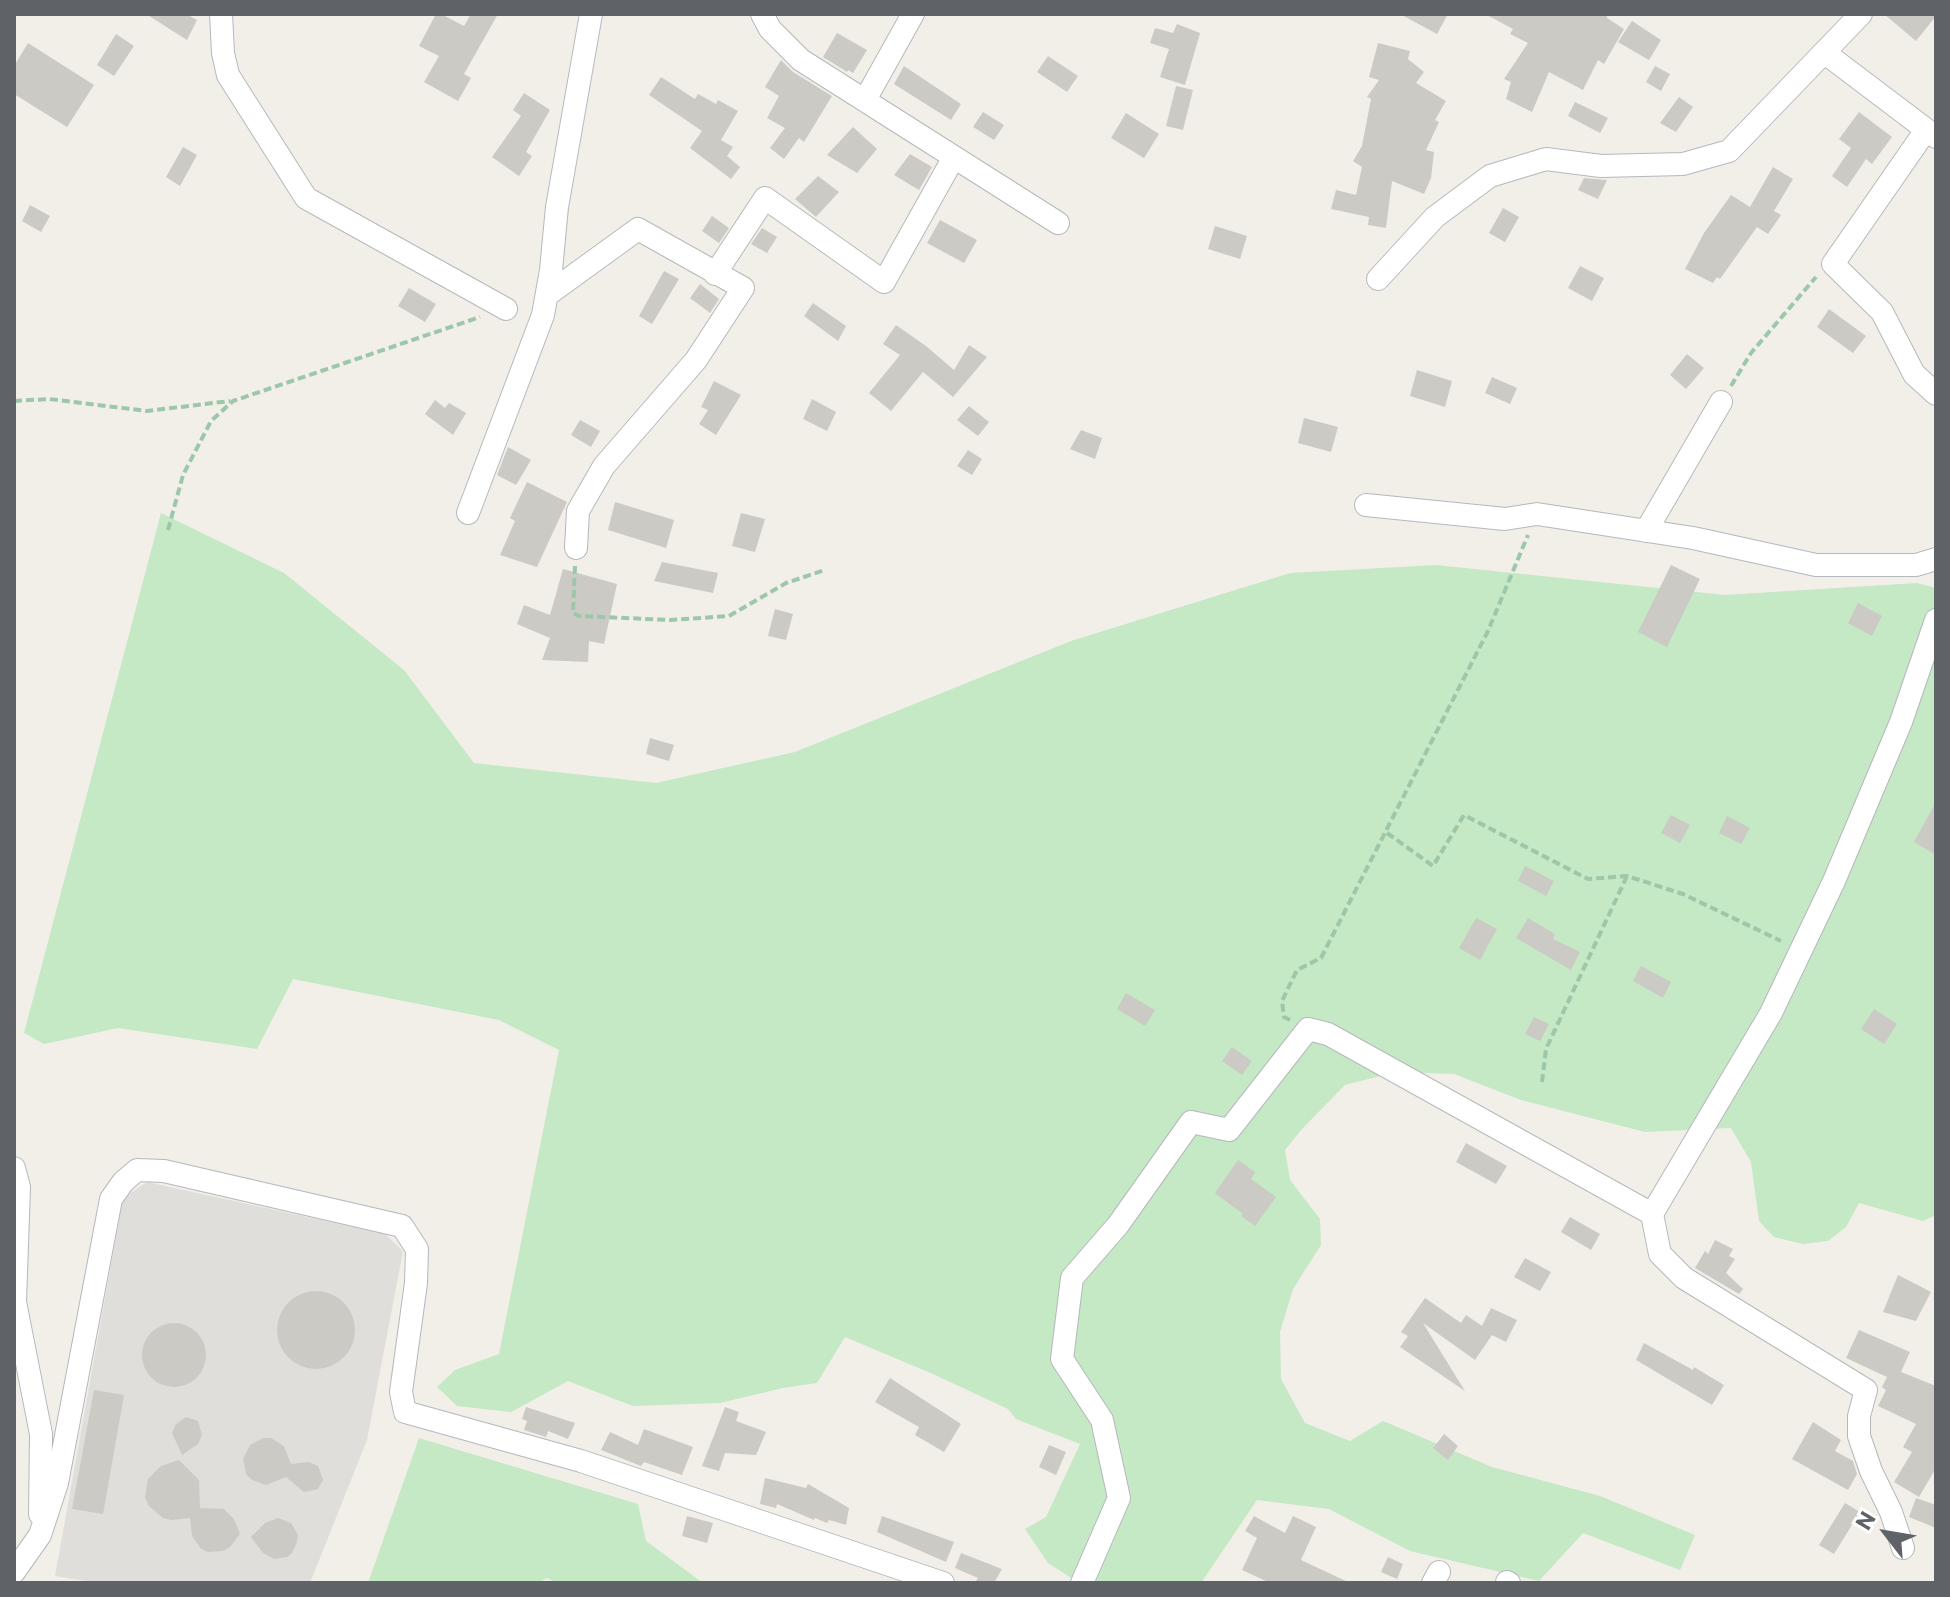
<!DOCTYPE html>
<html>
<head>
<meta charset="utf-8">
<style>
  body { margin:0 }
  #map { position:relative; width:1950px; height:1597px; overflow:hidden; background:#f1efe8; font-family:Commissioner,sans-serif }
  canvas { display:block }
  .frame { position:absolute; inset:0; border:16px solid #5f6368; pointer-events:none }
  .north { position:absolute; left:1846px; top:1493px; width:80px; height:80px; -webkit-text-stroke:6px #fff; paint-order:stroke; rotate:301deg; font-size:22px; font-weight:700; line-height:32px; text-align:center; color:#5f6368 }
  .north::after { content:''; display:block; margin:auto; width:28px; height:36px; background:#5f6368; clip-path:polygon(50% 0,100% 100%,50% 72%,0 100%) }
</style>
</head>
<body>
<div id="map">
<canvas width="1950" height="1597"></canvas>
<div class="frame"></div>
<div class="north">N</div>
</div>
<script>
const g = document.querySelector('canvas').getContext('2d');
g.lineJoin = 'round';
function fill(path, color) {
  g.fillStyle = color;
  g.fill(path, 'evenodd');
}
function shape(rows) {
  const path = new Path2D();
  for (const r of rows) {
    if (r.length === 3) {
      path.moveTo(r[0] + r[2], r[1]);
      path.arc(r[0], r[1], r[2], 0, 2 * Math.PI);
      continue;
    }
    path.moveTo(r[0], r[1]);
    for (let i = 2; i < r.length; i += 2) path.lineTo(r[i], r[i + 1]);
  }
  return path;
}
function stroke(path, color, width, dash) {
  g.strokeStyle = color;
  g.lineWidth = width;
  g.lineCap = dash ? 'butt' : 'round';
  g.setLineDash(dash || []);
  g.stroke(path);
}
const industrial = shape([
  [147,1182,385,1234,403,1251,367,1440,310,1583,99,1583,55,1576,123,1198]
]);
const green = shape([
  [161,513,284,573,404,670,474,763,656,783,795,752,1071,641,1290,573,1436,565,1725,595,1917,583,1936,588,1936,1215,1923,1221,1859,1203,1846,1227,1828,1241,1803,1244,1774,1237,1759,1221,1751,1162,1731,1128,1645,1132,1521,1100,1454,1074,1396,1072,1345,1085,1302,1129,1285,1150,1290,1180,1320,1219,1321,1245,1293,1289,1280,1332,1281,1379,1305,1423,1350,1441,1383,1421,1492,1467,1600,1496,1695,1535,1680,1570,1583,1533,1539,1581,1410,1551,1329,1509,1257,1500,1201,1583,1079,1583,1048,1563,1025,1529,1046,1517,1080,1444,1016,1419,1008,1409,933,1374,845,1337,817,1383,783,1388,720,1403,633,1406,568,1381,511,1412,457,1406,437,1387,455,1370,499,1354,559,1050,499,1020,293,979,257,1049,118,1028,44,1044,24,1033],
  [419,1438,638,1504,646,1541,703,1583,557,1583,547,1578,537,1583,368,1583]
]);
const building = shape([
  [146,14,186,14,197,20,187,40],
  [436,14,441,14,464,26,471,14,498,14,464,74,471,78,458,101,424,82,439,56,419,46],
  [1400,14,1448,14,1437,34],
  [1485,14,1607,14,1607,18,1624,29,1604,64,1598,60,1583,90,1549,72,1532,112,1506,99,1511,82,1504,79,1528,43,1510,34,1513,29],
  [1884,14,1936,14,1936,16,1916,41],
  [1632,21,1661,40,1649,60,1618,42],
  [1177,24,1200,33,1185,85,1160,77,1169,49,1150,43,1155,28,1173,33],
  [837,33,867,50,853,73,848,70,847,72,823,57],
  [116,34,134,46,114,76,97,65],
  [28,43,94,85,67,127,14,94,14,66],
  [1378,43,1410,51,1408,59,1424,72,1416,83,1446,101,1435,120,1439,122,1426,150,1434,152,1431,178,1424,194,1392,181,1386,228,1368,225,1369,217,1331,209,1336,190,1356,195,1362,167,1353,161,1362,146,1371,99,1367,97,1379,80,1369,77],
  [1048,56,1078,76,1067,92,1037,72],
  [781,60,793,72,832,96,804,142,799,138,784,159,770,148,785,128,767,118,779,96,765,87],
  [904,66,961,104,951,120,894,84],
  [1655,66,1670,74,1661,91,1646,82],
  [661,77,695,99,698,94,716,104,718,100,738,111,721,140,733,147,727,156,740,167,731,179,690,148,702,131,649,95],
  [1176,86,1193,90,1183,130,1166,126],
  [524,93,550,110,526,152,532,156,519,176,492,157,521,116,513,110],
  [1679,97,1693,107,1676,132,1660,123],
  [1575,102,1608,118,1600,133,1568,116],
  [983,112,1004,125,994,140,973,127],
  [1859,112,1892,137,1872,164,1866,159,1847,187,1832,176,1851,148,1839,139],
  [1126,113,1159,134,1144,158,1111,138],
  [853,127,877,149,857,173,827,155],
  [183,147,197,155,180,186,166,177],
  [910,154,932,167,919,190,894,175],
  [1773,167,1793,179,1774,211,1781,215,1768,234,1757,227,1720,279,1717,277,1713,283,1685,269,1704,233,1731,195,1750,207],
  [818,176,839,192,816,217,795,199],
  [1584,178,1607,180,1598,199,1578,190],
  [30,205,50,216,41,232,22,221],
  [1503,208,1519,217,1505,242,1489,233],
  [712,216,729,228,719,243,702,231],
  [940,220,977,240,964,263,927,243],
  [1215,226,1247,236,1240,259,1208,249],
  [762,228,777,237,767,253,751,244],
  [1580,266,1604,278,1592,301,1568,288],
  [664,271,679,279,652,324,639,316],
  [700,284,719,299,710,313,690,298],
  [409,288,436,304,425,322,398,306],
  [813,303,846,326,838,341,804,316],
  [1829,309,1866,336,1853,353,1817,327],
  [896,325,926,346,954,370,969,345,987,357,953,397,923,372,891,411,869,393,900,355,883,344],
  [1687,354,1704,368,1686,389,1670,375],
  [1417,370,1452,381,1445,407,1410,396],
  [1492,377,1517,388,1510,404,1485,393],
  [714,381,741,395,716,435,699,424,708,410,701,407],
  [812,399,836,412,827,431,803,419],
  [435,400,445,408,449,403,466,413,453,435,425,414],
  [969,406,989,422,978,436,957,420],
  [1304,418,1338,427,1331,452,1298,443],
  [580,420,600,431,591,447,571,435],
  [1081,430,1102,438,1095,459,1070,449],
  [508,447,531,460,516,485,497,475],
  [968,450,982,459,972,475,957,466],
  [527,482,567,502,537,567,500,555,515,521,510,518],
  [615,502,674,520,666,548,608,530],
  [741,513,765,519,755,552,732,546],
  [662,562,718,573,713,593,654,581],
  [1671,565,1700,579,1667,647,1638,632],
  [563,569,617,584,604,644,589,641,588,662,542,660,550,638,517,624,524,605,550,615],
  [1858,603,1882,616,1872,636,1848,623],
  [775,609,793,614,786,640,768,636],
  [650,738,674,745,669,761,646,754],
  [1936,802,1936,855,1914,842],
  [1671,815,1690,825,1680,843,1661,833],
  [1727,816,1750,828,1741,844,1719,833],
  [1525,866,1554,881,1546,896,1518,881],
  [1476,918,1497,929,1480,960,1459,948],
  [1528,918,1555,934,1553,939,1580,952,1571,970,1516,938],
  [1641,966,1671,982,1663,998,1633,981],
  [1126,993,1155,1010,1145,1026,1117,1009],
  [1874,1009,1897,1024,1884,1044,1861,1029],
  [1534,1017,1549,1024,1540,1041,1525,1034],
  [1232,1047,1252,1061,1242,1075,1222,1061],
  [1466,1143,1507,1166,1496,1184,1456,1162],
  [1238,1160,1255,1172,1251,1179,1276,1197,1255,1226,1241,1216,1243,1214,1215,1193],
  [1570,1217,1600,1234,1591,1250,1561,1232],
  [1715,1240,1733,1249,1729,1256,1735,1259,1726,1273,1743,1289,1739,1294,1695,1268,1705,1251,1708,1254],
  [1525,1258,1551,1272,1540,1291,1514,1277],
  [1898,1275,1931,1292,1916,1321,1883,1312],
  [316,1330,39],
  [1425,1298,1461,1323,1466,1315,1482,1326,1491,1308,1517,1320,1506,1342,1492,1335,1475,1360,1423,1323,1465,1391,1400,1347,1408,1336,1401,1332],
  [174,1355,32],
  [1859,1330,1910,1352,1901,1372,1936,1386,1936,1468,1919,1497,1894,1482,1912,1452,1903,1447,1916,1424,1878,1406,1886,1390,1882,1387,1887,1377,1846,1358],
  [1644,1343,1693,1370,1694,1367,1724,1385,1712,1405,1636,1360],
  [890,1378,961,1424,944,1452,915,1435,919,1427,875,1402],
  [94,1390,124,1395,103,1514,72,1509],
  [526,1407,575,1423,568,1439,548,1431,546,1437,524,1430,527,1421,522,1419],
  [725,1407,739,1412,736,1421,766,1432,756,1455,725,1453,719,1471,702,1466],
  [186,1417,198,1421,202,1435,198,1444,182,1455,172,1433,176,1424],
  [1813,1422,1841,1440,1835,1451,1853,1461,1857,1474,1848,1490,1792,1459],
  [644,1429,693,1447,682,1475,644,1462,641,1466,601,1450,610,1432,638,1445],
  [1444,1434,1458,1446,1448,1460,1433,1448],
  [263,1438,271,1438,284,1446,291,1464,309,1462,318,1466,323,1480,318,1489,304,1492,286,1477,266,1485,252,1480,246,1474,243,1459,250,1445],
  [1049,1445,1066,1452,1056,1475,1039,1467],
  [179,1460,199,1480,200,1508,224,1509,234,1519,240,1534,230,1547,223,1551,208,1552,201,1549,192,1536,190,1518,172,1520,163,1518,149,1506,145,1497,148,1479,161,1466],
  [765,1478,806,1488,808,1484,849,1508,846,1525,829,1520,827,1523,815,1518,814,1520,777,1504,776,1508,760,1504],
  [1916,1498,1936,1505,1936,1528,1909,1517],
  [1845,1503,1860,1512,1834,1554,1819,1545],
  [687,1516,713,1523,707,1543,682,1536],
  [882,1516,954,1542,946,1562,877,1532],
  [1254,1516,1285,1533,1293,1516,1316,1527,1301,1560,1350,1583,1270,1583,1242,1570,1257,1538,1245,1531],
  [278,1518,291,1523,298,1535,297,1542,292,1553,287,1557,274,1559,263,1553,251,1537,265,1523],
  [961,1553,1002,1569,994,1583,975,1583,978,1578,955,1568],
  [1388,1557,1403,1564,1397,1579,1381,1572]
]);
const path = shape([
  [1731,386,1751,353,1816,277],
  [14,401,49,399,147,411,230,401],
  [168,530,183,475,211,421,233,401,480,317],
  [575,566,573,613,579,616,671,620,729,616,786,583,825,570],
  [1387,833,1433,866,1464,815,1588,879,1627,876,1683,894,1781,941],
  [1290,1020,1284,1017,1282,1001,1297,970,1321,958,1488,631,1528,535],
  [1542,1082,1546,1049,1627,876]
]);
const minor = shape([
  [221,14,223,53,228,75,306,198,506,309],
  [762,14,770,29,801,60,1058,223],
  [1825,53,1936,137],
  [865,100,913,14],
  [1926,130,1833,264,1882,312,1914,374,1936,394],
  [715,274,765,198,884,282,954,157],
  [1378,279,1435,217,1490,176,1546,159,1601,166,1683,164,1729,151,1861,14],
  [547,295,638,229,743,288,696,360,604,466,578,511,576,548],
  [1366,505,1505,519,1537,514,1693,538,1816,565,1916,565,1936,559],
  [468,513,543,315,551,270,557,207,591,14],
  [1646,531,1721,402],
  [14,1168,19,1187,15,1302,41,1434,40,1514],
  [1652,1214,1771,1013,1834,881,1901,722,1936,620],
  [14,1572,40,1535,57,1483,111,1199,123,1182,137,1170,164,1171,402,1226,417,1249,416,1283,401,1392,405,1412,581,1461,943,1583],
  [1507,1582,1509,1583],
  [1082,1583,1119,1498,1102,1420,1062,1359,1072,1278,1118,1225,1191,1122,1229,1130,1308,1029,1328,1034,1652,1214,1660,1254,1684,1278,1866,1390,1859,1416,1859,1436,1871,1471,1891,1512,1903,1548],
  [1433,1583,1439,1572]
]);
fill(industrial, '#e0deda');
fill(green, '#c5e8c5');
fill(building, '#cccac5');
stroke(minor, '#b5b8bc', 24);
stroke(path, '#9cc7a9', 4, [8, 4]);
stroke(minor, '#fff', 22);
</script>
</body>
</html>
